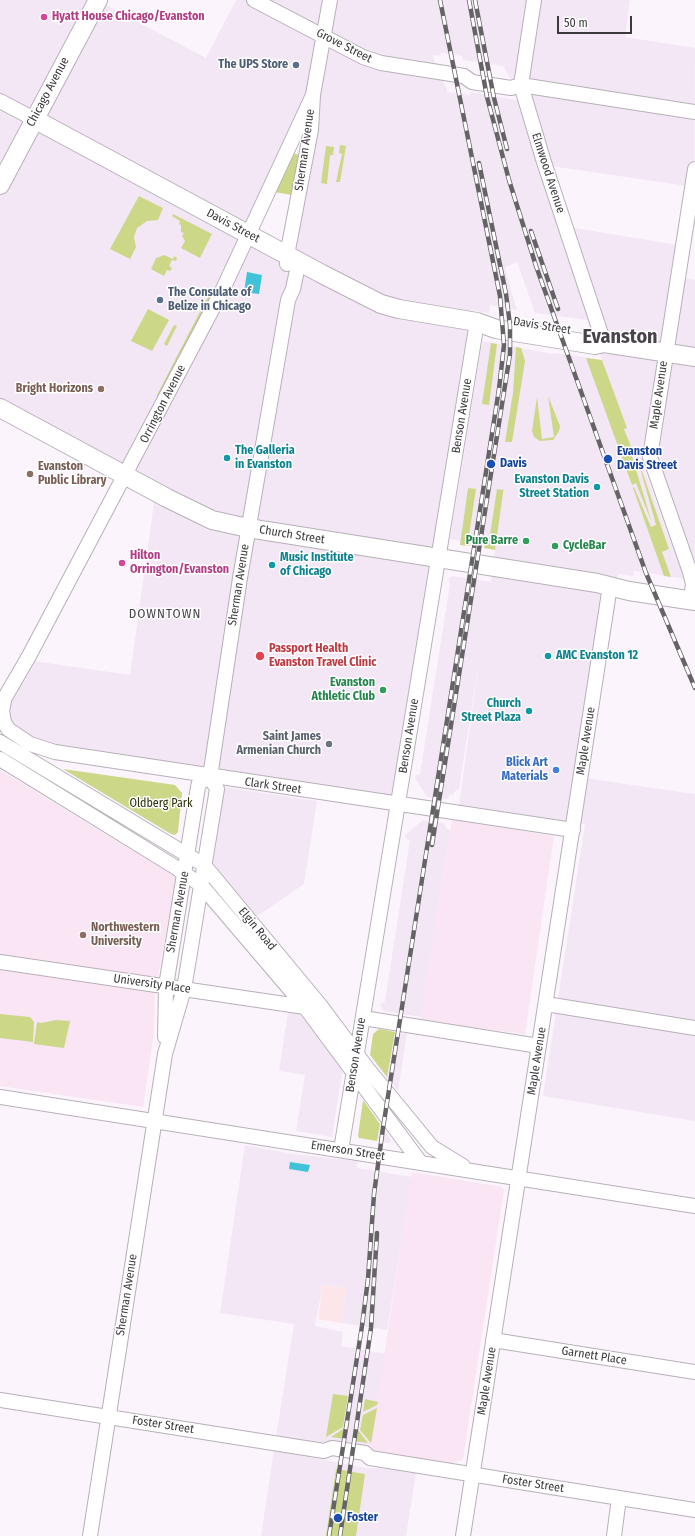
<!DOCTYPE html>
<html>
<head>
<meta charset="utf-8">
<style>
  body { margin:0 }
  #map { position:relative; width:695px; height:1536px; overflow:hidden; background:#fbf4fc; font-family:"Fira Sans Condensed",sans-serif }
  canvas { display:block }
  .scale { position:absolute; left:557px; top:16px; width:75px; height:18px; box-sizing:border-box; border:2px solid #3c3a3d; border-top:0; padding-left:5px; font-size:12px; line-height:14px; white-space:nowrap; color:#3c3a3d; -webkit-text-stroke:3px #fff; paint-order:stroke }
</style>
</head>
<body>
<div id="map">
<canvas width="695" height="1536"></canvas>
<div class="scale">50 m</div>
</div>
<script>
const g = document.querySelector('canvas').getContext('2d');
g.lineJoin = 'round';
function fill(path, color) {
  g.fillStyle = color;
  g.fill(path, 'evenodd');
}
function shape(rows) {
  const path = new Path2D();
  for (const r of rows) {
    path.moveTo(r[0], r[1]);
    for (let i = 2; i < r.length; i += 2) path.lineTo(r[i], r[i + 1]);
  }
  return path;
}
function stroke(path, color, width, dash) {
  g.strokeStyle = color;
  g.lineWidth = width;
  g.lineCap = dash ? 'butt' : 'round';
  g.setLineDash(dash || []);
  g.stroke(path);
}
function drawText(font, color, halo, rows, align = 'center') {
  g.font = font + ' "Fira Sans Condensed",sans-serif';
  g.lineWidth = 3;
  g.setLineDash([]);
  g.textBaseline = 'middle';
  g.strokeStyle = halo;
  g.fillStyle = color;
  for (const [text, x, y, turn = 0] of rows) {
    g.save();
    g.translate(x, y);
    g.rotate((+turn || 0) * Math.PI / 180);
    g.textAlign = isNaN(turn) ? turn : align;
    if (halo) g.strokeText(text, 0, 0);
    g.fillText(text, 0, 0);
    g.restore();
  }
}
const built = shape([
  [0,0,96,0,206,58,236,0,630,0,625,37,695,48,694,187,537,164,557,225,684,246,679,277,695,280,695,571,659,465,661,446,643,443,643,466,677,560,681,563,686,579,634,571,633,576,618,574,584,778,695,794,695,1121,543,1096,585,824,459,805,480,654,459,789,455,791,453,795,450,795,447,799,427,797,415,778,416,775,420,774,450,584,448,578,453,576,491,582,495,550,484,548,485,542,471,540,470,546,460,545,460,541,450,539,481,349,484,341,553,354,556,353,602,360,587,320,535,313,517,262,507,266,505,269,517,310,490,305,489,313,471,310,394,800,34,743,5,718,20,659,130,675,156,488,0,406],
  [441,53,462,56,463,60,503,66,514,84,517,100,469,92,470,95,447,92,447,89,436,69,433,55,440,56],
  [312,96,289,254,249,234],
  [223,787,317,801,304,884,256,917,212,862],
  [423,820,444,823,446,828,450,831,421,1017,383,1011,380,1005,385,1001,410,840,406,839,405,835],
  [288,1012,305,1014,343,1068,332,1137,296,1131,305,1075,279,1071],
  [382,1031,407,1034,398,1091,376,1064],
  [380,1124,391,1140,390,1143,377,1141],
  [245,1145,293,1154,358,1161,357,1168,412,1177,387,1330,342,1323,346,1288,323,1284,315,1326,343,1332,341,1346,386,1354,370,1449,276,1437,294,1324,220,1313],
  [274,1450,366,1468,393,1469,416,1473,406,1536,261,1536]
]);
const industrial = shape([
  [323,1284,346,1288,342,1323,318,1319]
]);
const education = shape([
  [0,770,176,877,155,994,154,1032,143,1107,0,1086],
  [452,819,554,836,525,1034,420,1021],
  [412,1172,502,1187,504,1190,463,1459,450,1464,381,1453,370,1449]
]);
const green = shape([
  [340,145,346,146,340,182,336,182,342,154,339,153],
  [326,146,334,147,333,155,330,155,327,184,321,183],
  [292,153,300,155,292,195,274,192],
  [139,196,163,208,158,220,147,221,137,228,134,237,136,247,130,259,110,249],
  [173,214,212,234,200,258,181,248,185,241,182,236,184,233,181,232,181,225,179,224,180,221,172,216],
  [164,255,173,259,174,256,177,258,176,261,172,260,169,266,172,268,170,271,167,270,164,276,151,269,156,258],
  [214,292,159,398,157,398,157,395,206,300],
  [148,309,169,320,152,351,131,341],
  [174,325,177,326,167,346,164,344],
  [491,343,497,344,489,405,482,404],
  [516,347,521,348,525,361,512,442,505,442,513,393],
  [586,358,602,360,627,428,624,429,632,449,634,449,635,451,631,453,652,523,636,483,632,485],
  [548,396,560,426,559,431,553,440,540,441,534,437,532,431,537,397,542,439,554,437],
  [637,457,669,549,662,552,671,577,664,576,633,488,634,487,651,527,656,525],
  [504,486,495,550,484,548,485,542,489,542,497,489,503,490],
  [468,488,476,489,469,535,465,535,471,540,470,546,460,545],
  [63,769,175,785,182,793,178,832,175,835,171,834],
  [0,1014,30,1017,34,1022,33,1042,0,1038],
  [56,1020,70,1021,64,1048,34,1044,37,1022,41,1023],
  [379,1029,395,1032,387,1077,370,1055,373,1034],
  [363,1100,380,1124,377,1141,359,1138,358,1136],
  [333,1394,348,1396,343,1427,326,1437],
  [365,1399,378,1402,377,1405,363,1412],
  [377,1408,372,1438,371,1443,360,1430,363,1415],
  [349,1425,345,1439,331,1437],
  [355,1426,368,1443,354,1441],
  [336,1469,365,1474,356,1536,326,1536]
]);
const water = shape([
  [247,272,262,275,259,294,244,292],
  [290,1162,310,1165,308,1172,289,1169]
]);
const minor = shape([
  [254,0,363,57,381,63,464,76,472,82,511,88,521,85,695,112],
  [534,0,521,85,543,159,604,343],
  [0,101,34,119],
  [287,264,287,255,311,130,313,95,330,0],
  [692,591,693,584,690,572,650,457,695,169],
  [4,701,2,711,4,722,8,729,30,744,55,752,573,830],
  [0,706,29,656,223,289,313,95],
  [0,742,204,865,320,1005,367,1068,432,1147,463,1166],
  [0,759,175,867,201,885,305,1007,420,1162],
  [0,962,305,1007],
  [546,1004,695,1028],
  [363,1018,539,1046],
  [165,1037,166,986,198,787,199,783,210,777],
  [0,1097,695,1206],
  [341,1150,477,322],
  [493,1340,695,1372],
  [0,1400,324,1451,332,1448,365,1453,370,1458,695,1510],
  [90,1536,165,1054,184,989,217,789,210,777,240,578,288,300,293,289,299,261],
  [463,1536,610,586],
  [614,1536,619,1498]
]);
const major = shape([
  [34,119,322,274,381,304,399,309,477,322,496,329,595,345,604,343,695,357],
  [0,185,98,0],
  [0,408,167,498,212,520,248,528,597,583,629,591,695,601]
]);
const rail = shape([
  [469,0,487,97,509,180,536,266,646,573,695,688],
  [475,0,494,98,507,149],
  [531,231,558,309],
  [432,845,510,354,510,325,506,294,479,163],
  [329,1536,362,1326,368,1279,374,1194,383,1128,499,389,504,345,500,296,440,0],
  [340,1536,371,1328,377,1233]
]);
const markers = [
  [44,17,4,"#d1479c"],
  [296,65,4,"#5c6f8a"],
  [160,300,4,"#5c6f8a"],
  [101,389,4,"#8d6e63"],
  [227,458,4,"#0f9aa8"],
  [608,459,5,"#1a4fb4"],
  [491,464,5,"#1a4fb4"],
  [30,474,4,"#8d6e63"],
  [597,487,4,"#0f9aa8"],
  [526,541,4,"#2e9e5b"],
  [555,546,4,"#2e9e5b"],
  [122,563,4,"#d1479c"],
  [272,565,4,"#0f9aa8"],
  [260,656,5,"#e0444e"],
  [548,656,4,"#0f9aa8"],
  [383,690,4,"#2e9e5b"],
  [529,711,4,"#0f9aa8"],
  [329,744,4,"#6b7280"],
  [556,770,4,"#3f7fe0"],
  [83,935,4,"#8d6e63"],
  [338,1518,5,"#1a4fb4"]
];
const hotelNames = [
  ["Hyatt House Chicago/Evanston",52,17],
  ["Hilton",130,556],
  ["Orrington/Evanston",130,570]
];
const streetNames = [
  ["Grove Street",344,46,27],
  ["Chicago Avenue",48,92,-62],
  ["Sherman Avenue",305,150,-82],
  ["Elmwood Avenue",548,173,72],
  ["Davis Street",233,226,28],
  ["Davis Street",542,326,9],
  ["Maple Avenue",659,395,-82],
  ["Orrington Avenue",163,404,-63],
  ["Benson Avenue",462,416,-81],
  ["Church Street",292,535,9],
  ["Sherman Avenue",239,585,-81],
  ["Benson Avenue",409,736,-81],
  ["Maple Avenue",586,741,-81],
  ["Clark Street",273,786,8],
  ["Sherman Avenue",178,912,-80],
  ["Elgin Road",257,929,50],
  ["University Place",152,984,8],
  ["Benson Avenue",356,1055,-81],
  ["Maple Avenue",537,1061,-81],
  ["Emerson Street",348,1151,9],
  ["Sherman Avenue",127,1295,-81],
  ["Garnett Place",594,1356,9],
  ["Maple Avenue",487,1381,-81],
  ["Foster Street",163,1425,9],
  ["Foster Street",533,1484,9]
];
const serviceNames = [
  ["The UPS Store",288,65],
  ["The Consulate of",168,293,"left"],
  ["Belize in Chicago",168,307,"left"]
];
const educationNames = [
  ["Bright Horizons",93,389,"right"],
  ["Evanston",38,467],
  ["Public Library",38,481],
  ["Northwestern",91,928],
  ["University",91,942]
];
const cultureNames = [
  ["The Galleria",235,451],
  ["in Evanston",235,465],
  ["Evanston Davis",589,480,"right"],
  ["Street Station",589,494,"right"],
  ["Music Institute",280,558],
  ["of Chicago",280,572],
  ["AMC Evanston 12",556,656],
  ["Church",521,704,"right"],
  ["Street Plaza",521,718,"right"]
];
const transitNames = [
  ["Evanston",617,452],
  ["Davis Street",617,466],
  ["Davis",500,464],
  ["Foster",347,1518]
];
const leisureNames = [
  ["Pure Barre",518,541],
  ["CycleBar",563,546,"left"],
  ["Evanston",375,683],
  ["Athletic Club",375,697]
];
const healthNames = [
  ["Passport Health",269,649],
  ["Evanston Travel Clinic",269,663]
];
const worshipNames = [
  ["Saint James",321,737],
  ["Armenian Church",321,751]
];
const shopNames = [
  ["Blick Art",548,763],
  ["Materials",548,777]
];
const parkNames = [
  ["Oldberg Park",161,804]
];
const neighbourhoodNames = [
  ["DOWNTOWN",165,614]
];
const townNames = [
  ["Evanston",620,337]
];
fill(built, '#f3e7f6');
fill(industrial, '#fce6ea');
fill(education, '#fae5f5');
fill(green, '#ccd788');
fill(water, '#40c3d8');
stroke(minor, '#b7b0b8', 16);
stroke(major, '#b7b0b8', 20);
stroke(minor, '#fff', 14);
stroke(major, '#fff', 18);
stroke(rail, '#666367', 4.5);
stroke(rail, '#fff', 3, [9]);
for (const [x, y, r, color] of markers) {
  const dot = new Path2D();
  dot.arc(x, y, r, 0, 2 * Math.PI);
  g.fillStyle = color;
  g.fill(dot);
  stroke(dot, '#fff', 1.5);
}
drawText('bold 12px', '#b23c85', '#fff', hotelNames, 'left');
drawText('12px', '#3c3a3d', '#fff', streetNames);
drawText('bold 12px', '#4e5e75', '#fff', serviceNames, 'right');
drawText('bold 12px', '#785e54', '#fff', educationNames, 'left');
drawText('bold 12px', '#0d838f', '#fff', cultureNames, 'left');
drawText('bold 12px', '#164399', '#fff', transitNames, 'left');
drawText('bold 12px', '#27864d', '#fff', leisureNames, 'right');
drawText('bold 12px', '#be3a42', '#fff', healthNames, 'left');
drawText('bold 12px', '#5b616d', '#fff', worshipNames, 'right');
drawText('bold 12px', '#366cbe', '#fff', shopNames, 'right');
drawText('12px', '#2d310a', '#fff', parkNames);
g.letterSpacing = '1px';
drawText('13px', '#49444b', '#fff', neighbourhoodNames);
g.letterSpacing = '0px';
drawText('bold 20px', '#49444b', '#fff', townNames);
</script>
</body>
</html>
